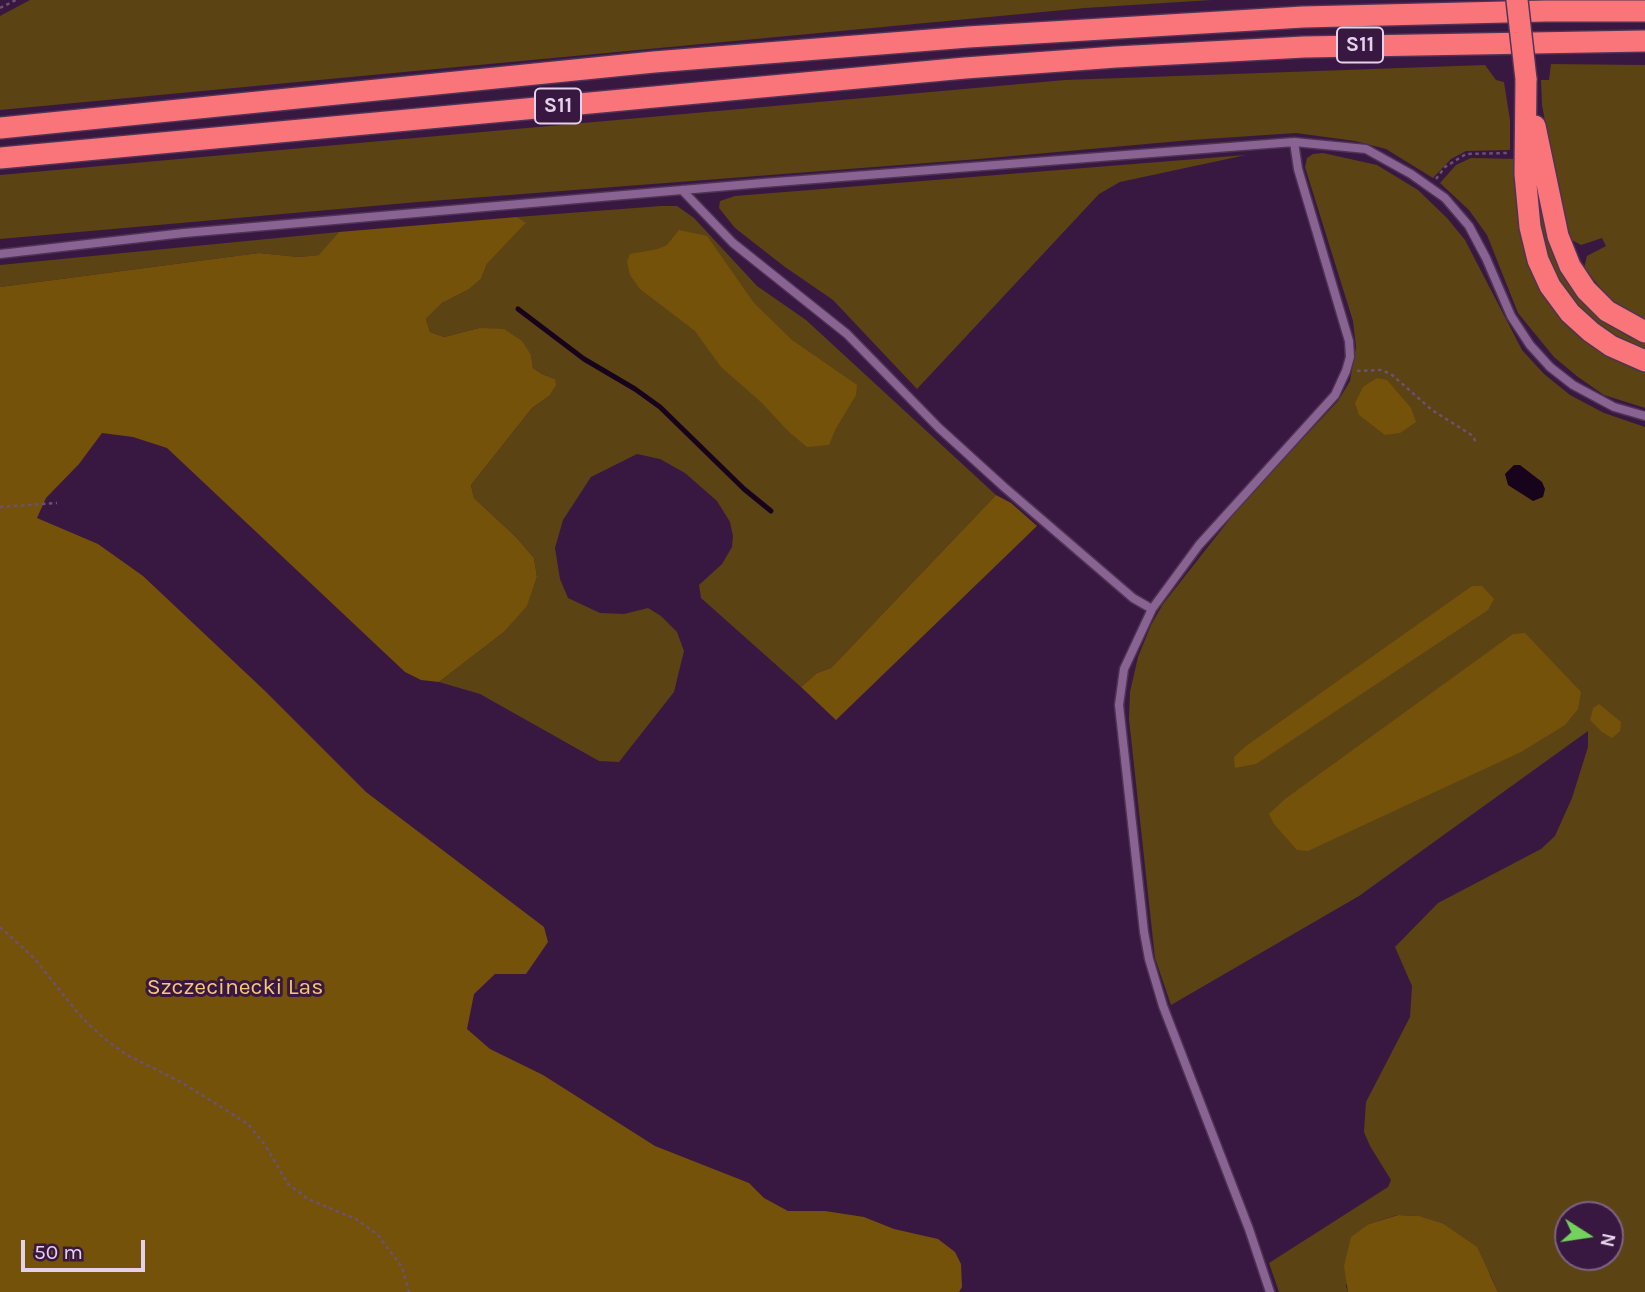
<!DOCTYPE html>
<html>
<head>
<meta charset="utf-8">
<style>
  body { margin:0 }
  #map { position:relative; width:1645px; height:1292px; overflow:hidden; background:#381840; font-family:Karla,sans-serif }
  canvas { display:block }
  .north { position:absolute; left:1554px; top:1201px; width:70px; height:70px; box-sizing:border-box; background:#381840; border:2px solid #7d6284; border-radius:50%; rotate:102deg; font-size:19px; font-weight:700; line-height:28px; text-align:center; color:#e5d1ea }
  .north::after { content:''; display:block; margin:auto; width:24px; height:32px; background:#73d25c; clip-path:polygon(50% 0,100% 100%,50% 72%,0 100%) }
  .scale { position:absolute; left:21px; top:1240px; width:124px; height:32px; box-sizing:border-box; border:4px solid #e5d1ea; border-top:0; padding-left:9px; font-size:21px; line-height:24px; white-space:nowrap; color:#e5d1ea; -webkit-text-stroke:5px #381840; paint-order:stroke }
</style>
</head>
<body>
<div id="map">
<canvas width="1645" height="1292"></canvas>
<div class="north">N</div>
<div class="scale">50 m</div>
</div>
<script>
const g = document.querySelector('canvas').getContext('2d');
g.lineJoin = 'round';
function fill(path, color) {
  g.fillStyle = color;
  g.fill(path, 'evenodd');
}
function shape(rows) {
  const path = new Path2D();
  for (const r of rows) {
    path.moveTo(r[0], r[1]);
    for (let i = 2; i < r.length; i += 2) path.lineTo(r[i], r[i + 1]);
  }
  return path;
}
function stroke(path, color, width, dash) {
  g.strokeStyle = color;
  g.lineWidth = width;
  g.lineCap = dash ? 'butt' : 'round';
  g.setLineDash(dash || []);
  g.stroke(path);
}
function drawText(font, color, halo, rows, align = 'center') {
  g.font = font + ' Karla,sans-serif';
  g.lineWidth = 6;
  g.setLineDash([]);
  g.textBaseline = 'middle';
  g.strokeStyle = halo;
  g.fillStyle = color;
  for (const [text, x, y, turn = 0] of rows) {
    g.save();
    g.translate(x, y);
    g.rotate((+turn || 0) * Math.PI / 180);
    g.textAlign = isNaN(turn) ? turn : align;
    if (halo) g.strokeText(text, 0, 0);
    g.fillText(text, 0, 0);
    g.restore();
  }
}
const green = shape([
  [30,0,1212,0,1085,8,0,110,0,16],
  [1551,64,1645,65,1645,322,1614,304,1584,268,1587,256,1606,246,1602,238,1581,245,1570,239,1563,217,1542,105,1541,80,1549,80],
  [1485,65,1496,80,1504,82,1510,120,1510,150,1466,151,1451,159,1433,178,1386,149,1355,141,1296,133,1191,140,979,159,418,202,0,239,0,175,1065,80],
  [1323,153,1377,165,1418,190,1447,218,1465,240,1522,350,1544,374,1570,395,1604,413,1645,427,1645,1292,1498,1292,1490,1274,1442,1223,1418,1216,1397,1215,1369,1224,1346,1286,1348,1292,1279,1292,1269,1263,1388,1187,1391,1180,1370,1146,1364,1132,1366,1102,1410,1017,1412,986,1395,947,1438,903,1541,849,1555,836,1572,798,1588,747,1588,731,1359,896,1171,1005,1155,958,1129,719,1130,692,1138,657,1151,625,1163,604,1244,501,1338,401,1350,381,1356,347,1353,321,1305,167,1307,158,1313,154],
  [1568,1215,1610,1215,1610,1257,1568,1257],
  [1246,155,1120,182,1099,194,917,389,833,300,785,267,735,228,719,208,720,201,735,196],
  [1471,158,1519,159,1554,309,1569,326,1591,345,1616,360,1645,371,1645,408,1604,395,1578,377,1554,357,1518,313,1487,235,1469,210,1440,183,1456,165],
  [1536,178,1592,310,1605,322,1629,337,1645,343,1645,350,1618,339,1594,324,1564,291,1550,266,1541,239,1536,205],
  [661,206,677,206,694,218,757,286,806,320,996,495,831,668,817,673,801,687,701,598,699,585,722,564,732,547,733,536,730,522,717,501,685,473,660,459,637,454,591,477,563,520,555,548,560,579,568,598,600,613,624,614,648,608,661,616,677,632,684,651,674,692,619,762,599,761,480,694,439,682,504,632,527,605,537,577,534,558,516,537,474,498,471,485,532,408,549,396,555,379,542,374,533,368,531,355,479,328,444,337,430,332,426,319,442,303,468,290,481,279,487,264,525,224,517,217],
  [339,232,320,255,299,257,259,253,0,287,0,265]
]);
const forest = shape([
  [517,217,526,223,487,264,481,279,468,290,442,303,426,319,430,332,444,337,479,328,504,329,522,341,531,355,533,368,542,374,555,379,556,385,549,396,532,408,471,485,474,498,516,537,534,558,537,577,527,606,504,632,439,682,421,680,405,672,167,448,133,437,102,433,79,464,46,498,37,518,98,544,143,576,264,690,366,792,544,927,548,942,526,974,495,974,474,994,467,1029,490,1049,543,1075,655,1146,749,1183,764,1198,788,1211,825,1211,864,1217,894,1229,938,1239,955,1252,961,1264,962,1287,959,1292,0,1292,0,287,259,253,299,257,319,255,339,232],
  [679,230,707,236,754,303,792,340,857,385,856,395,835,430,829,445,807,447,788,431,761,402,721,367,695,331,640,289,630,275,627,262,630,254,658,249,667,245],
  [1377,378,1387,380,1411,408,1416,422,1400,433,1385,435,1359,415,1355,403,1363,387],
  [996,495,1011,503,1037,526,836,720,801,687,817,673,831,668],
  [1472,586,1482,586,1494,599,1488,610,1256,764,1235,768,1234,757,1246,746],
  [1525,633,1581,692,1578,709,1565,725,1521,752,1308,851,1297,850,1274,824,1269,814,1285,799,1513,634],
  [1599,704,1621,722,1620,731,1612,738,1602,732,1590,720,1593,708],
  [1398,1215,1419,1216,1442,1223,1477,1247,1498,1292,1348,1292,1344,1266,1351,1237,1369,1224]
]);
const water = shape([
  [1514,465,1520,465,1542,482,1545,489,1543,497,1533,501,1508,485,1505,474]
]);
const stream = shape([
  [518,309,584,359,635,389,660,407,744,489,771,511]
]);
const path = shape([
  [0,8,16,0],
  [1436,179,1445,167,1466,154,1507,153],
  [1357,371,1381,370,1391,374,1432,410,1473,436,1476,443],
  [0,507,57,503],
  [0,927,34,958,82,1018,105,1039,127,1055,183,1083,248,1124,265,1145,288,1184,308,1199,356,1219,377,1234,402,1267,409,1292]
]);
const service = shape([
  [682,190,733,243,847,334,939,428,1004,487,1133,598,1152,609],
  [0,254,184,233,763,183,1294,142,1366,149,1411,174,1445,198,1469,226,1486,258,1511,316,1530,345,1550,367,1573,385,1614,407,1645,416],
  [1270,1292,1249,1229,1163,1006,1149,959,1144,932,1119,705,1124,669,1152,609,1199,545,1335,395,1346,371,1350,357,1349,341,1298,169,1294,142]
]);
const motorway = shape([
  [1526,79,1525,174,1530,227,1538,260,1550,286,1570,313,1591,332,1611,346,1645,361],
  [1535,126,1558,236,1570,266,1586,290,1607,311,1645,332],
  [0,128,654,62,968,37,1303,17,1546,11,1645,11],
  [0,158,965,68,1116,57,1304,47,1645,41]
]);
const motorwayBridge = shape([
  [1517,0,1526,79]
]);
const shields = [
  [1360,45,46],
  [558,106,46]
];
const shieldNames = [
  ["S11",1360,45],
  ["S11",558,106]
];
const parkNames = [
  ["Szczecinecki Las",235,987]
];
fill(green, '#5b4314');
fill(forest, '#74520a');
fill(water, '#18031d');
stroke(stream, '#18031d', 5);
stroke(service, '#4f3355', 11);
stroke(motorway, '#4f3355', 24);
stroke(path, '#6d5074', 2.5, [3.5, 3.5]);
stroke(service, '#896492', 8);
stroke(motorway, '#fa757a', 21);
stroke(motorwayBridge, '#4f3355', 24, []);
stroke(motorwayBridge, '#fa757a', 21);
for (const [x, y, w] of shields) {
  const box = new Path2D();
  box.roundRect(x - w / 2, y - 17.5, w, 35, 5);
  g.fillStyle = '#381840';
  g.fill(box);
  stroke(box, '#e5d1ea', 2);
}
drawText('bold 21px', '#e5d1ea', null, shieldNames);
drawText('23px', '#f6c779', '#381840', parkNames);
</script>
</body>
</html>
